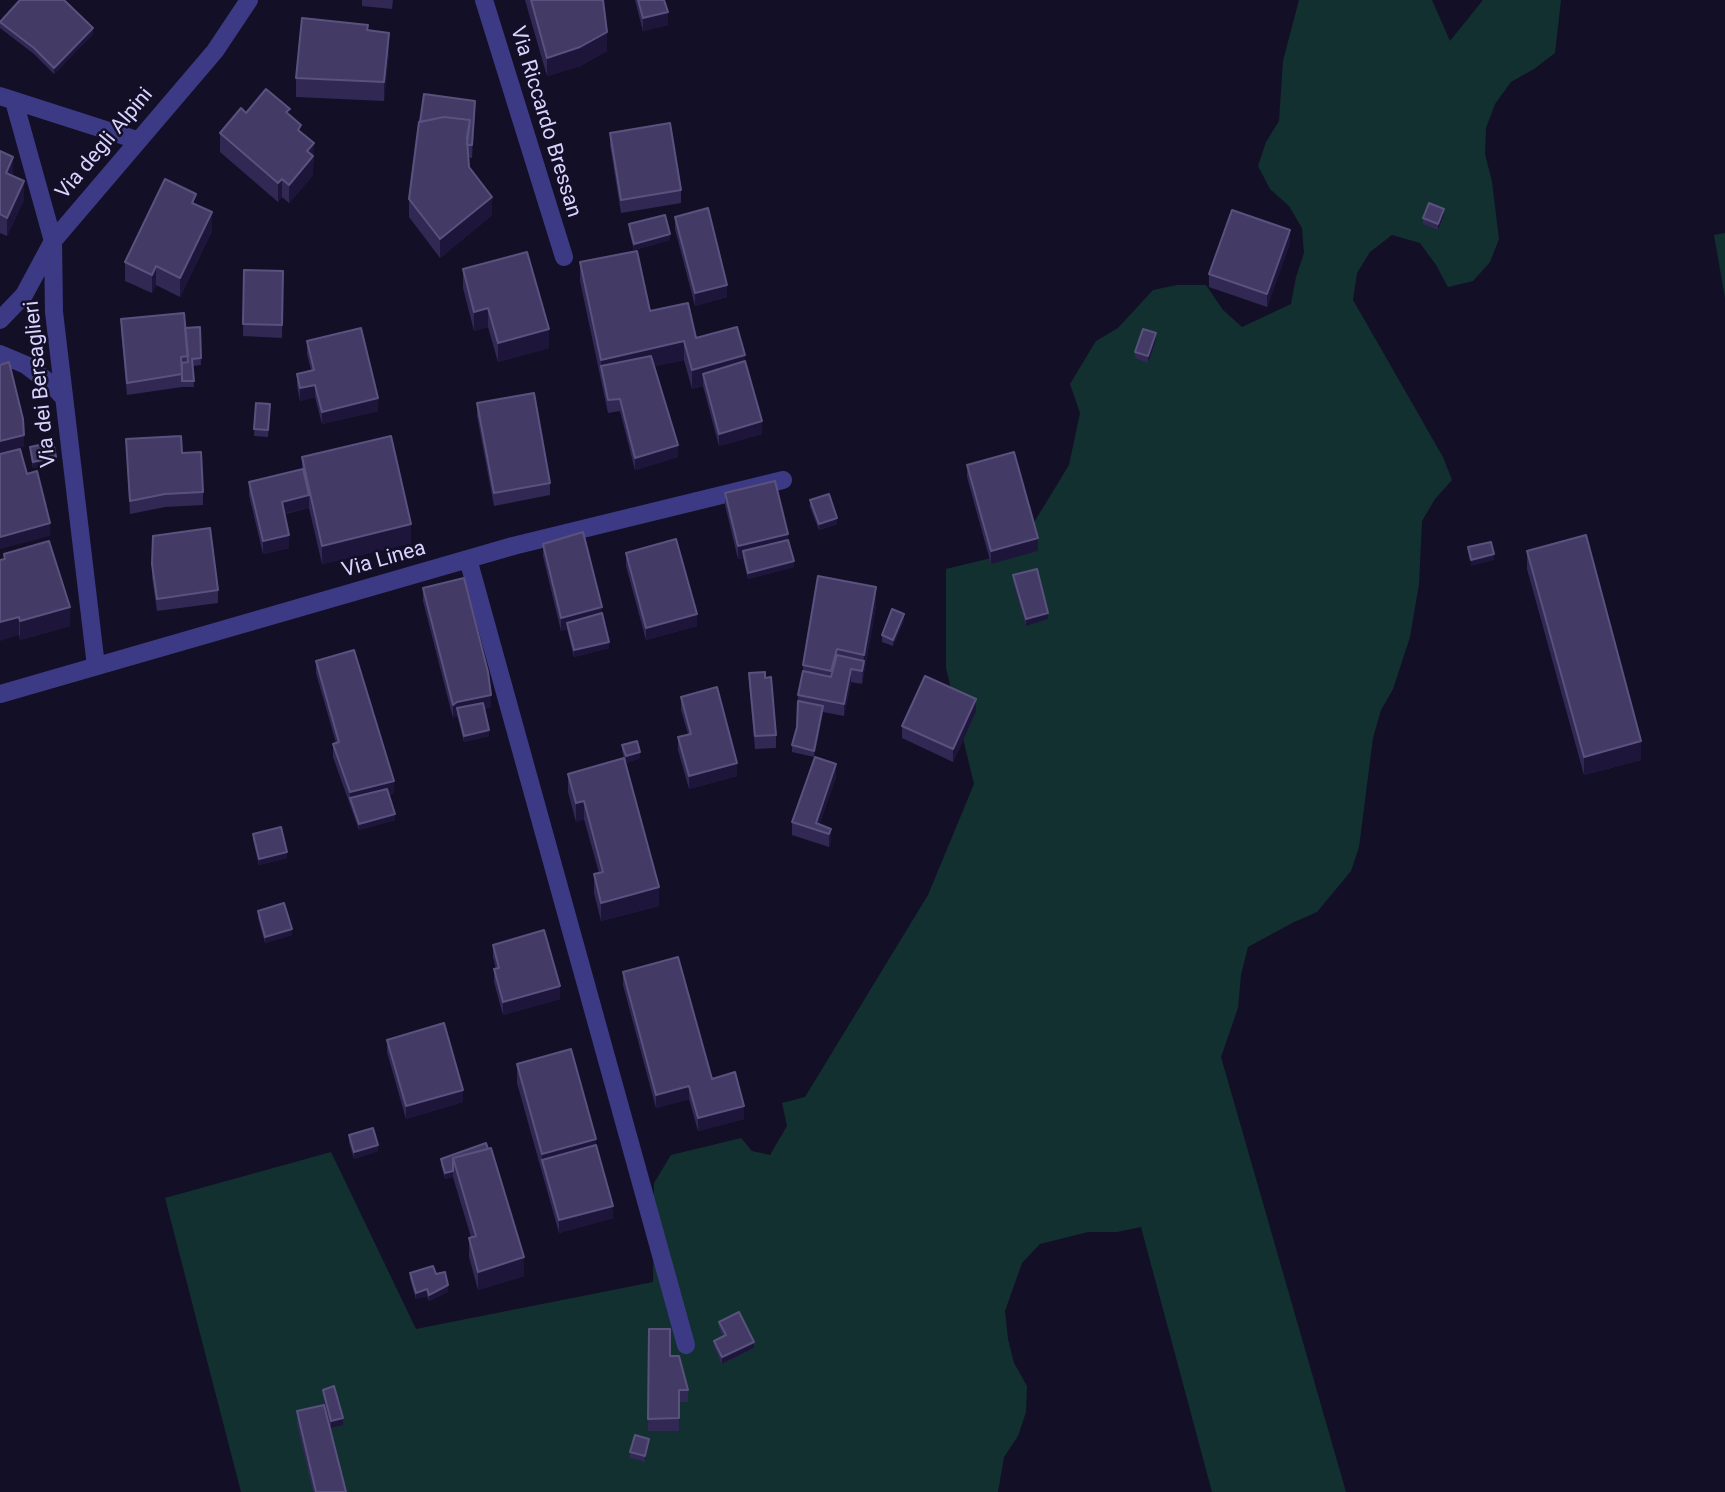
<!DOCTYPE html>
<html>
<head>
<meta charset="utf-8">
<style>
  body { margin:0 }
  canvas { display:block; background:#130f26 }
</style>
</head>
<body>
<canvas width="1725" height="1492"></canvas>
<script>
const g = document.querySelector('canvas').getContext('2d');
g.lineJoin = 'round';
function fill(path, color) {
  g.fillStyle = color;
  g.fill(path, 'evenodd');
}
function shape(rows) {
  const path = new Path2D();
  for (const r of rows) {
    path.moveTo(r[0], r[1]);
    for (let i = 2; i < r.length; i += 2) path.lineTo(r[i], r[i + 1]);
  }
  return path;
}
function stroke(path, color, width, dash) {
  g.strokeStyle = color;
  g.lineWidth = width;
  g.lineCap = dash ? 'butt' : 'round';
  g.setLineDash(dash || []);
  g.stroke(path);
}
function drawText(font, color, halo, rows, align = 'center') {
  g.font = font + ' Roboto,sans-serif';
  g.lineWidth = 5;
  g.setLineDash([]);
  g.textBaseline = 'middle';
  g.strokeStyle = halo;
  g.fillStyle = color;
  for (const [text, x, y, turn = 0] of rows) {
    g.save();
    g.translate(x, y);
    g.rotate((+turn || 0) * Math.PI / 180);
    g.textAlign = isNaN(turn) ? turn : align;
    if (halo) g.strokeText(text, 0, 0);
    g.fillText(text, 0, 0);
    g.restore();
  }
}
const green = shape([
  [1299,0,1432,0,1450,41,1483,0,1561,0,1555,53,1534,69,1511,82,1495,104,1486,128,1485,154,1492,182,1499,239,1490,262,1473,281,1448,287,1436,265,1420,243,1392,235,1370,252,1357,273,1353,300,1443,457,1452,480,1435,499,1422,521,1419,584,1410,637,1393,689,1381,710,1373,738,1359,847,1351,871,1317,912,1294,922,1248,947,1241,975,1238,1008,1221,1057,1346,1492,1212,1492,1141,1227,1117,1232,1088,1232,1040,1244,1022,1263,1005,1311,1008,1339,1014,1363,1027,1386,1026,1412,1018,1436,1004,1457,998,1492,241,1492,165,1198,331,1152,416,1329,653,1282,654,1183,671,1155,741,1138,752,1151,770,1155,787,1126,782,1103,805,1097,928,895,974,784,946,668,946,569,1016,552,1069,465,1080,413,1070,384,1096,341,1118,328,1153,290,1177,285,1206,285,1223,310,1242,327,1291,304,1296,277,1304,253,1302,228,1289,206,1270,189,1258,166,1266,142,1279,121,1283,61],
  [1725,233,1725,298,1714,235]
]);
const minor = shape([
  [484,0,564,257],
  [0,96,137,140],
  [14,101,53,241,54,312,96,666],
  [0,320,24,295,53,241,215,51,249,0],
  [0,354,26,365,51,384,64,398],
  [468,559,686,1345],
  [0,694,513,546,783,480]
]);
const wall = shape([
  [362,0,393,0,392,9,362,6],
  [525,0,603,0,607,51,580,66,547,76],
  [635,0,664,0,668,25,643,31],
  [0,21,93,34,54,74,34,54,0,28],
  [368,30,389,51,384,101,296,97,296,78],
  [246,113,290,115,301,132,314,161,313,162,313,175,289,203,282,197,278,202,220,152,220,133],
  [475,113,472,158,468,157,469,167,492,215,440,258,409,217,409,199],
  [610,133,681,190,681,203,621,213,610,145],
  [0,151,24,200,7,236,0,233],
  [196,205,212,231,180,297,156,285,152,293,125,281,125,262],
  [1444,215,1438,230,1423,224,1423,218],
  [675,217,727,297,695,306,675,229],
  [629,224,670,240,634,250,629,231],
  [1290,243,1267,307,1209,287,1209,274],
  [580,262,650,311,696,338,745,361,762,434,719,446,703,386,692,389,684,360,655,366,678,457,635,470,620,411,608,413,580,281],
  [463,269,549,348,498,362,488,327,474,331,463,288],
  [244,270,283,271,282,338,243,336],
  [121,319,185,328,200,327,201,365,193,366,194,387,182,387,127,395,121,331],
  [1156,340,1148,363,1135,358,1135,352],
  [307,341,378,411,322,424,315,397,300,401,297,386,297,374,311,370,307,354],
  [256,403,270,410,268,437,254,436],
  [477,403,550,483,550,495,494,506,477,416],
  [126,439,203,492,203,505,165,507,130,514],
  [30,447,56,463,33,468,30,454],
  [302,457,411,543,322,564,309,508,285,514,289,548,263,554,249,495,249,482,302,469],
  [967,465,1038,551,991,564,967,477],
  [725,493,788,540,794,567,748,579,743,558,738,559,725,505],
  [810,500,837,524,819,530,810,507],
  [153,536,218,590,218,603,157,611,152,577],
  [543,544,602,613,609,648,574,657,567,629,561,631,543,556],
  [1527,551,1641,760,1584,775,1527,569],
  [626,553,697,626,646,640,626,566],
  [4,554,70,626,20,640,4,559],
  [1013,575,1048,619,1026,626,1013,581],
  [423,588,491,707,484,709,489,736,464,742,457,715,453,718,423,601],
  [876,606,862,684,851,682,844,716,823,712,814,757,792,752,792,745,797,727,798,695,803,671,803,665],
  [904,620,893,646,882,642,882,635],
  [316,661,394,793,389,795,395,820,359,830,333,757,333,744,336,743,316,673],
  [749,673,776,735,776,748,755,749,749,685],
  [681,697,737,776,689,789,678,750,678,737,688,734,681,710],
  [976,712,953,762,902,738,902,726],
  [622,745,640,758,626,763,659,906,601,921,594,893,594,874,599,873,584,819,576,822,568,792,568,774,624,758,622,751],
  [836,777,819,825,831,829,831,841,829,847,792,835,792,822],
  [253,834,287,858,259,865,253,840],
  [258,911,292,935,265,943,258,918],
  [493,945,560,999,503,1015,494,982,494,969,496,969,493,957],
  [623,972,712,1079,744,1119,698,1131,689,1099,656,1108,623,985],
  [387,1040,463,1102,406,1119,387,1052],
  [517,1064,596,1145,613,1218,559,1233,517,1083],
  [349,1135,378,1151,354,1159,349,1142],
  [486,1143,524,1276,478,1290,469,1257,469,1238,471,1237,453,1177,445,1179,441,1165,441,1159],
  [410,1273,436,1274,448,1292,429,1301,427,1296,416,1299,410,1279],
  [719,1322,754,1348,722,1364,714,1347,714,1341,723,1336,719,1328],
  [649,1329,670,1356,688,1390,688,1402,679,1402,679,1431,648,1431],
  [323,1390,343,1425,331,1428,323,1396],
  [297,1411,346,1492,313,1492,297,1424],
  [649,1445,645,1462,630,1458,630,1452]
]);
const shadedWall = shape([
  [668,12,668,25,643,31,643,18],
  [93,28,93,34,54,74,54,68],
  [607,32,607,51,580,66,547,76,547,58],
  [389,33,389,51,384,101,384,82],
  [475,101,475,113,472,158,472,145],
  [314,143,313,175,289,203,289,185,307,151],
  [13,157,13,176,6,173],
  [282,179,282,197,278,202,278,183],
  [24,181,24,200,7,236,7,218],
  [492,197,492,215,440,258,440,239],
  [1444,209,1444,215,1438,230,1438,224],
  [212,212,212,231,180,297,180,278],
  [1290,230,1290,243,1267,307,1267,294],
  [670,234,670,240,634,250,634,244],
  [156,266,156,285,152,293,152,275],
  [727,285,727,297,695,306,695,293],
  [488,308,488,327,474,331,474,312],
  [549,329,549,348,498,362,498,343],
  [1156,333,1156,340,1148,363,1148,356],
  [684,341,684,360,603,378,601,366,601,360],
  [745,355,745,374,703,374,703,386,692,389,692,370],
  [315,385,315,397,300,401,300,388],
  [378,398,378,411,322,424,322,412],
  [762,421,762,434,719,446,719,434],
  [24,435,24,447,0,453,0,441],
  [678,445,678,457,635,470,635,458],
  [56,457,56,463,33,468,33,462],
  [309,495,309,508,282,514,282,502],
  [837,518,837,524,819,530,819,524],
  [50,523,50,536,0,549,0,537],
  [411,524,411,543,322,564,322,546],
  [788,534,788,547,743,551,743,558,738,559,738,546],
  [289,535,289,548,263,554,263,541],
  [1038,538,1038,551,991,564,991,551],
  [1494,554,1494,560,1471,566,1471,560],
  [794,561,794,567,748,579,748,573],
  [876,587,876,606,862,684,864,655],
  [70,607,70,626,20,640,20,621],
  [602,607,602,620,567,623,567,629,561,631,561,618],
  [1048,613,1048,619,1026,626,1026,619],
  [697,614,697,626,646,640,646,628],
  [904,614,904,620,893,646,893,640],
  [19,617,19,635,0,641,0,622],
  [609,642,609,648,574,657,574,650],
  [851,669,851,682,844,716,844,704],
  [491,695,491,707,459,714,457,708,457,715,453,718,453,705,457,702],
  [976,699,976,712,953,762,953,749],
  [823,706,823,712,814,757,814,751],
  [489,730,489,736,464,742,464,736],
  [1641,741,1641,760,1584,775,1584,757],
  [640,752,640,758,626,763,626,756],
  [737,763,737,776,689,789,689,776],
  [836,764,836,777,817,831,816,823],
  [394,781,394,793,352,804,350,798,350,792],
  [584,801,584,819,576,822,576,803],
  [395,814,395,820,359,830,359,824],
  [831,829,831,841,829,847,829,834],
  [287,852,287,858,259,865,259,859],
  [659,887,659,906,601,921,601,903],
  [292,929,292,935,265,943,265,937],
  [560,986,560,999,503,1015,503,1002],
  [689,1086,689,1099,656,1108,656,1095],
  [463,1090,463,1102,406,1119,406,1106],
  [744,1106,744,1119,698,1131,698,1118],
  [596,1139,596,1157,542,1160,542,1154],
  [378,1145,378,1151,354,1159,354,1152],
  [453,1171,453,1177,445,1179,445,1173],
  [613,1206,613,1218,559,1233,559,1220],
  [524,1257,524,1276,478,1290,478,1272],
  [448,1285,448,1292,429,1301,429,1295],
  [427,1289,427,1296,416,1299,416,1293],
  [754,1342,754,1348,722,1364,722,1357],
  [343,1418,343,1425,331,1428,331,1421],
  [649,1439,649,1445,645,1462,645,1456]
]);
const building = shape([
  [20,0,64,0,93,28,54,68,34,48,0,22,20,0],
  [531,0,603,0,607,32,580,47,547,58,531,0],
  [638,0,664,0,668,12,643,18,638,0],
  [302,18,368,25,367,30,389,33,384,82,296,78,302,18],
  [266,89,290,109,286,112,301,125,298,130,314,143,307,151,313,156,289,185,282,179,278,183,220,133,241,108,246,113,266,89],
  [424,94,475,101,472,145,467,145,467,143,470,120,444,117,420,122,424,94],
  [444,117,470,120,467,138,469,167,492,197,440,239,409,199,419,122,444,117],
  [670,123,681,190,621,200,610,133,670,123],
  [0,151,13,157,6,173,24,181,7,218,0,214,0,151],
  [165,179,196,194,192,203,212,212,180,278,156,266,152,275,125,262,165,179],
  [1429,203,1444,209,1438,224,1423,218,1429,203],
  [708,208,727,285,695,293,675,217,708,208],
  [1232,210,1290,230,1267,294,1209,274,1232,210],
  [665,215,670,234,634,244,629,224,665,215],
  [637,251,650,311,688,303,696,338,737,327,745,355,692,370,684,341,601,360,580,262,637,251],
  [527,252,549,329,498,343,488,308,474,312,463,269,527,252],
  [244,270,283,271,282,325,243,324,244,270],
  [184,313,188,356,181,357,182,374,127,383,121,319,184,313],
  [200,327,201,358,192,359,194,381,182,381,182,363,188,362,185,328,200,327],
  [361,328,378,398,322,412,315,385,300,388,297,374,314,370,307,341,361,328],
  [1143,329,1156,333,1148,356,1135,352,1143,329],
  [651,356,678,445,635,458,620,399,608,400,601,366,651,356],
  [745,361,762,421,719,434,703,374,745,361],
  [9,362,23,419,24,435,0,441,0,365,9,362],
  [534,393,550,483,494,493,477,403,534,393],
  [256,403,270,404,268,430,254,429,256,403],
  [181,436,182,453,201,452,203,492,165,494,130,501,126,439,181,436],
  [391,436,411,524,322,546,302,457,391,436],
  [53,442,56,457,33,462,30,447,53,442],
  [20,449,27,474,37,471,50,523,0,537,0,454,20,449],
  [1014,452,1038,538,991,551,967,465,1014,452],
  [303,469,309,495,282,502,289,535,263,541,249,482,303,469],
  [775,481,788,534,738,546,725,493,775,481],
  [829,494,837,518,819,524,810,500,829,494],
  [210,528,218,590,157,599,152,564,153,536,210,528],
  [583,532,602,607,561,618,543,544,583,532],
  [1586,535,1641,741,1584,757,1527,551,1586,535],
  [676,539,697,614,646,628,626,553,676,539],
  [788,540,794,561,748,573,743,551,788,540],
  [49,541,70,607,20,621,19,617,0,622,0,560,5,559,4,554,49,541],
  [1491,542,1494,554,1471,560,1468,547,1491,542],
  [1037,569,1048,613,1026,619,1013,575,1037,569],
  [818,576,876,587,864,655,837,649,831,671,803,665,818,576],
  [464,578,488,672,491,695,457,702,453,705,423,588,464,578],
  [892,609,904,614,893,640,882,635,892,609],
  [602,613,609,642,574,650,567,623,602,613],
  [354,650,394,781,350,792,333,744,339,742,316,661,354,650],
  [837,655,864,661,862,671,851,669,844,704,798,695,803,671,831,677,837,655],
  [765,672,765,678,771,677,776,735,755,736,749,673,765,672],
  [925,676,976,699,953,749,902,726,925,676],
  [717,687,737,763,689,776,678,737,691,734,681,697,717,687],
  [798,701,823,706,814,751,792,745,797,727,798,701],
  [483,703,489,730,464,736,457,708,483,703],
  [637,741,640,752,626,756,622,745,637,741],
  [815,757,836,764,816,823,831,829,829,834,792,822,815,757],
  [624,758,659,887,601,903,594,874,603,872,584,801,576,803,568,774,624,758],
  [387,789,395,814,359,824,350,798,387,789],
  [281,827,287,852,259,859,253,834,281,827],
  [284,903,292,929,265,937,258,911,284,903],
  [544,930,560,986,503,1002,494,969,499,968,493,945,544,930],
  [678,957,712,1079,735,1072,744,1106,698,1118,689,1086,656,1095,623,972,678,957],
  [444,1023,463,1090,406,1106,387,1040,444,1023],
  [571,1049,596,1139,542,1154,517,1064,571,1049],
  [373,1128,378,1145,354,1152,349,1135,373,1128],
  [486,1143,488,1149,453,1158,453,1171,445,1173,441,1159,486,1143],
  [596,1145,613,1206,559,1220,542,1160,596,1145],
  [491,1148,524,1257,478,1272,469,1238,476,1236,453,1158,491,1148],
  [433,1266,436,1274,445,1272,448,1285,429,1295,427,1289,416,1293,410,1273,433,1266],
  [739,1312,754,1342,722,1357,714,1341,726,1335,719,1322,739,1312],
  [649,1329,670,1329,670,1356,679,1356,688,1390,679,1390,679,1418,648,1419,649,1329],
  [334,1386,343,1418,331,1421,323,1390,334,1386],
  [324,1405,346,1492,316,1492,297,1411,324,1405],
  [635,1435,649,1439,645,1456,630,1452,635,1435]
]);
const streetNames = [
  ["Via Riccardo Bressan",545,122,73],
  ["Via degli Alpini",105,144,-50],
  ["Via dei Bersaglieri",41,384,-96],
  ["Via Linea",384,560,-16]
];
fill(green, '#12302f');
stroke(minor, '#3d3a85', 18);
fill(wall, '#312854');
fill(shadedWall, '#1d163a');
fill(building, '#433a66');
stroke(building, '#5a527e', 2);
drawText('21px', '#d9d4ff', '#130f26', streetNames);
</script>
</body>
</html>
